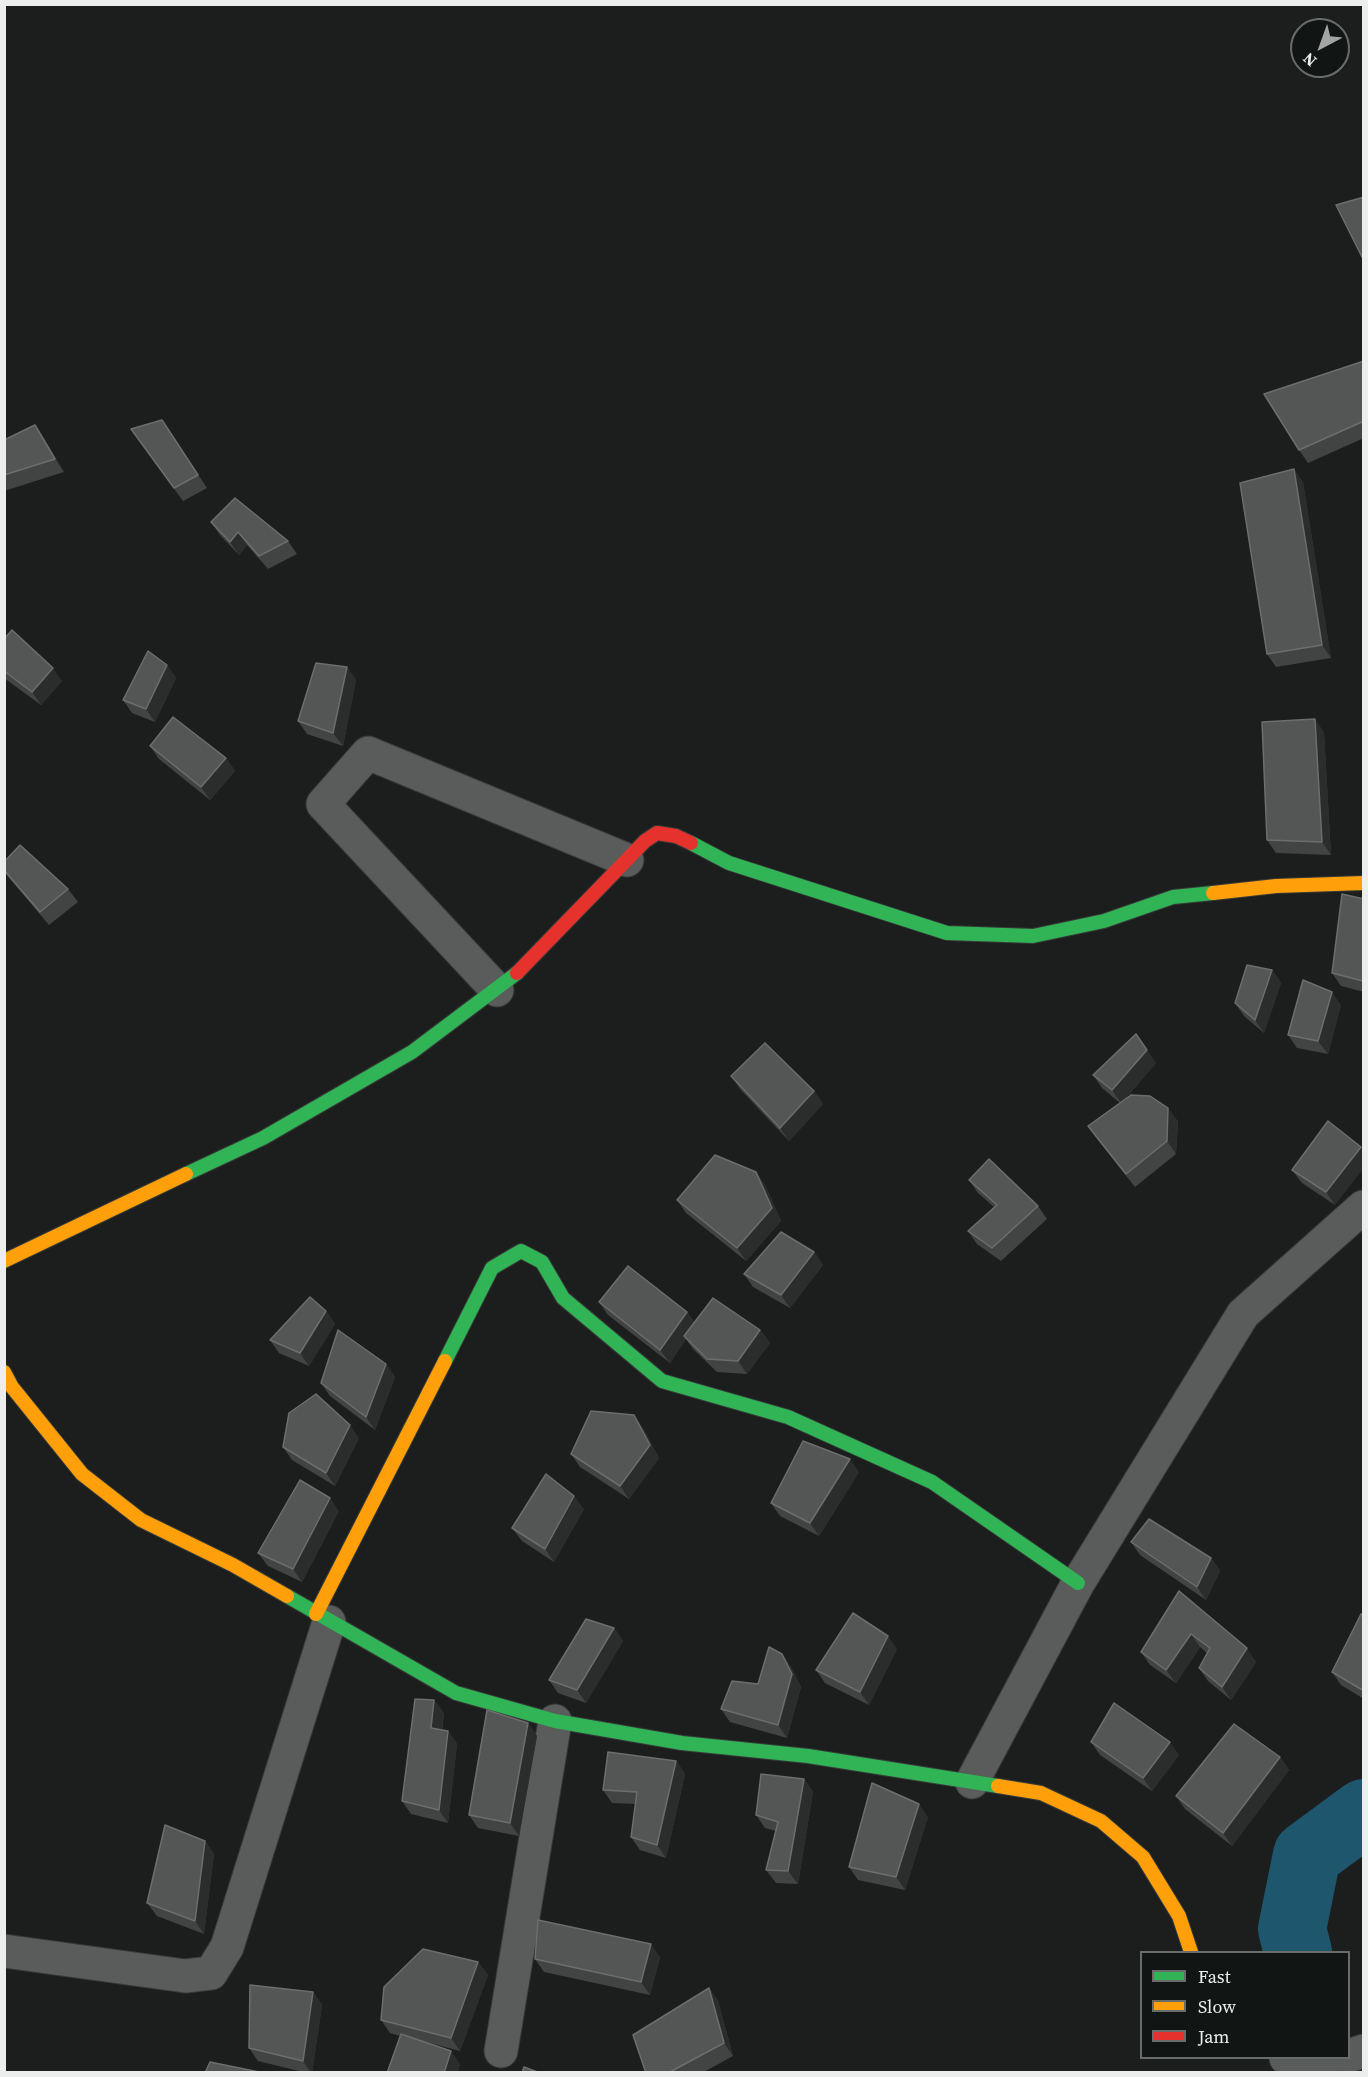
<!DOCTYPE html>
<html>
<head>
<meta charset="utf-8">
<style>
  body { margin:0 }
  #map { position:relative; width:1368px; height:2077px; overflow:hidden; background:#1b1e1d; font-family:"Source Serif 4",serif }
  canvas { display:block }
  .frame { position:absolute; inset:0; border:6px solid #ebeeed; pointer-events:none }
  .legend { position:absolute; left:1140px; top:1951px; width:210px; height:108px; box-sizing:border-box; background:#111614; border:2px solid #686c6b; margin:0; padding:8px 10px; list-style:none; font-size:18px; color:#ebeeed }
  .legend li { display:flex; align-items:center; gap:12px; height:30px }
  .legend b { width:30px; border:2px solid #686c6b }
  .north { position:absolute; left:1290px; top:18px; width:60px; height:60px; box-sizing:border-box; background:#111614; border:2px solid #686c6b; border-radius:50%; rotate:221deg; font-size:16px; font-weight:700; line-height:24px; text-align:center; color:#ebeeed }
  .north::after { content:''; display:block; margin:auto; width:21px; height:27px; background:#a2a5a4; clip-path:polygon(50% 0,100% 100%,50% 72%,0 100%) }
</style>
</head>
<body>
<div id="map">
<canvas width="1368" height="2077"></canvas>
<div class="frame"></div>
<ul class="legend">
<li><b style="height:8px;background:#30b455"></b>Fast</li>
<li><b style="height:8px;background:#ff9f0a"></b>Slow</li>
<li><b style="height:8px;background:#e5322d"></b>Jam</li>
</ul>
<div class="north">N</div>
</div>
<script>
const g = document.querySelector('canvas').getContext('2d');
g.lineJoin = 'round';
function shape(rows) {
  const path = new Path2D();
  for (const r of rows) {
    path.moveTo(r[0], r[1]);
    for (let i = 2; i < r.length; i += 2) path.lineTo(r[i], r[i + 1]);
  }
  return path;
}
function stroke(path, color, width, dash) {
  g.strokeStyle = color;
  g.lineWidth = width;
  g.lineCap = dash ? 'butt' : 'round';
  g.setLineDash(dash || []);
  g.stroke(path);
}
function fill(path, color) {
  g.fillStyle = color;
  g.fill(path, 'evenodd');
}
const river = shape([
  [1298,1952,1292,1929,1307,1855,1364,1813]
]);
const street = shape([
  [497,990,323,804,368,753,627,860],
  [972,1782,1078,1583,1243,1314,1363,1207],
  [4,1951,185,1976,211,1973,227,1947,329,1622],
  [501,2051,555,1721],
  [1348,2056,1364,2051],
  [1286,2058,1294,2061,1330,2058]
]);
const fast = shape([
  [691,843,729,863,947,933,1033,936,1104,921,1173,897,1213,893],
  [186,1174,263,1138,412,1052,517,973],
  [445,1361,492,1268,521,1251,542,1262,563,1298,662,1381,788,1417,932,1482,1078,1583],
  [287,1596,456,1693,555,1721,682,1743,808,1756,998,1786]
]);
const slow = shape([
  [1213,893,1276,886,1364,883],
  [4,1261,186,1174],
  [4,1372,12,1387,82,1474,141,1520,233,1565,287,1596],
  [316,1614,445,1361],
  [998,1786,1041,1793,1101,1821,1143,1857,1179,1916,1191,1952]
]);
const jam = shape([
  [517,973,645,841,657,833,676,836,691,843]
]);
const wall = shape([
  [1364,361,1364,438,1308,463,1299,450],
  [162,420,207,488,183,501,131,429],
  [44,438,64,472,4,491,4,440],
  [1303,482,1331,658,1276,667,1267,654],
  [211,522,288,541,297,554,268,569,247,545,239,555,220,535],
  [4,639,62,681,41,705,4,678],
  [167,665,176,678,155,722,132,713,123,700],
  [347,667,356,680,343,746,307,734,298,721],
  [1324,732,1331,855,1276,853,1267,840],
  [150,746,226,758,235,771,210,800,159,759],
  [4,862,68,889,78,902,49,925,10,879,4,871],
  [1364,899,1364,992,1341,986,1332,973],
  [1272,970,1281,983,1264,1033,1244,1016,1235,1003],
  [1341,1005,1328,1054,1297,1048,1288,1035],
  [1156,1063,1124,1100,1178,1121,1176,1154,1135,1187,1097,1139,1088,1126,1120,1103,1102,1088,1093,1075],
  [731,1076,814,1091,823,1104,789,1141,740,1089],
  [1328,1121,1335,1205,1302,1183,1292,1170],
  [756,1172,765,1185,781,1221,746,1261,686,1213,677,1200],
  [969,1180,1038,1206,1047,1219,1001,1261,977,1244,968,1231,994,1207,978,1193],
  [814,1252,823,1265,790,1308,753,1287,744,1274],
  [599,1302,687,1312,694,1322,760,1330,770,1343,747,1374,717,1372,693,1349,686,1339,670,1363,608,1315],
  [326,1311,335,1324,309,1366,279,1353,270,1340],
  [386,1364,395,1377,375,1430,330,1396,321,1383],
  [643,1428,659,1458,629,1499,580,1467,571,1454],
  [359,1438,335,1486,292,1460,283,1447],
  [859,1472,819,1536,780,1516,771,1503],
  [584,1509,554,1562,522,1541,512,1528],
  [339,1511,302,1582,268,1566,258,1553],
  [1131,1542,1211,1558,1220,1571,1206,1600,1140,1555],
  [1179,1591,1256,1662,1231,1700,1208,1681,1199,1668,1207,1653,1200,1647,1176,1683,1150,1665,1141,1652],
  [1364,1615,1364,1699,1341,1685,1332,1672],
  [614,1628,623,1641,586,1703,558,1693,549,1680],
  [897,1649,869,1705,825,1683,816,1670],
  [782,1654,791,1667,801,1687,787,1738,730,1722,721,1709,758,1684],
  [434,1700,444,1713,442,1730,448,1731,457,1744,448,1823,411,1814,402,1801],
  [528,1723,537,1736,519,1836,478,1828,469,1815],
  [1091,1742,1179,1755,1152,1791,1100,1755],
  [1280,1757,1289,1770,1232,1846,1185,1809,1176,1796],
  [676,1761,685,1774,666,1858,640,1850,631,1837,635,1804,612,1803,603,1790],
  [804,1779,813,1792,798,1884,776,1883,766,1870,776,1831,765,1828,756,1815],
  [928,1817,905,1890,858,1880,849,1867],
  [205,1841,214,1854,204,1934,157,1916,147,1903],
  [660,1957,650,1995,544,1972,535,1959],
  [478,1962,488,1975,460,2051,422,2041,460,2064,400,2036,390,2033,381,2020],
  [709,1988,718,2001,733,2056,702,2073,646,2073],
  [313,1992,322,2005,312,2073,307,2073,258,2061,249,2048]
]);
const shadedWall = shape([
  [35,425,44,438,64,472,55,459],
  [1294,469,1303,482,1331,658,1322,645],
  [238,532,247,545,239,555,230,542],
  [167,665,176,678,155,722,146,709],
  [347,667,356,680,343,746,333,733],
  [53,668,62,681,41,705,32,692],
  [1315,719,1324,732,1331,855,1322,842],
  [226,758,235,771,210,800,201,787],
  [1272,970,1281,983,1264,1033,1255,1020],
  [1332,992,1341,1005,1328,1054,1318,1041],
  [1147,1050,1156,1063,1121,1103,1112,1090],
  [814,1091,823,1104,789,1141,780,1128],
  [1168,1108,1178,1121,1176,1154,1167,1141],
  [1361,1147,1364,1150,1364,1168,1335,1205,1326,1192],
  [756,1172,765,1185,781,1221,746,1261,737,1248],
  [814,1252,823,1265,790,1308,781,1295],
  [326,1311,335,1324,309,1366,300,1353],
  [687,1312,697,1325,684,1336,686,1339,670,1363,660,1350],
  [760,1330,770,1343,747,1374,738,1361],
  [386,1364,395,1377,375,1430,366,1417],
  [634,1415,643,1428,659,1458,629,1499,620,1486],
  [350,1425,359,1438,335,1486,326,1473],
  [850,1459,859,1472,819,1536,810,1523],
  [574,1496,584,1509,554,1562,545,1549],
  [330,1498,339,1511,302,1582,293,1569],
  [1211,1558,1220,1571,1206,1600,1197,1587],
  [614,1628,623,1641,586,1703,577,1690],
  [1191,1634,1200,1647,1176,1683,1166,1670],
  [888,1636,897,1649,869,1705,860,1692],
  [1247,1648,1256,1662,1231,1700,1222,1687],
  [782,1654,791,1667,801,1687,787,1738,778,1725],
  [434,1700,444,1713,440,1741,431,1728],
  [528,1723,537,1736,519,1836,510,1823],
  [448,1731,457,1744,448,1823,439,1810],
  [1170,1742,1179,1755,1152,1791,1143,1778],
  [1280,1757,1289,1770,1232,1846,1223,1833],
  [676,1761,685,1774,666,1858,657,1845],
  [804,1779,813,1792,798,1884,788,1871],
  [919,1804,928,1817,905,1890,896,1877],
  [205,1841,214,1854,204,1934,195,1921],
  [651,1944,660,1957,650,1995,641,1982],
  [478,1962,488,1975,460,2051,451,2038],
  [709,1988,718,2001,733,2056,724,2043],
  [313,1992,322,2005,312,2073,311,2073,303,2061],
  [451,2051,460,2064,458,2073,444,2073]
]);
const building = shape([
  [1364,197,1364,261,1336,205,1364,197],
  [1364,361,1364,421,1299,450,1264,394,1364,361],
  [162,420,198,475,174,488,131,429,162,420],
  [35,425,55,459,4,475,4,440,35,425],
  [1294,469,1322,645,1267,654,1240,483,1294,469],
  [235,498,288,541,259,556,238,532,230,542,211,522,235,498],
  [12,630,53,668,32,692,4,671,4,639,12,630],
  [148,651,167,665,146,709,123,700,148,651],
  [316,663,347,667,333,733,298,721,316,663],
  [173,717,226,758,201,787,150,746,173,717],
  [1315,719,1322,842,1267,840,1262,722,1315,719],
  [20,845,68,889,40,912,4,870,4,862,20,845],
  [1342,894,1364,899,1363,981,1332,973,1342,894],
  [1247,965,1272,970,1255,1020,1235,1003,1247,965],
  [1303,980,1332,992,1318,1041,1288,1035,1303,980],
  [1136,1034,1147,1050,1112,1090,1093,1075,1136,1034],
  [765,1043,814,1091,780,1128,731,1076,765,1043],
  [1131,1095,1150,1096,1168,1108,1167,1141,1126,1174,1088,1126,1131,1095],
  [1328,1121,1361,1147,1326,1192,1292,1170,1328,1121],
  [715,1155,756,1172,772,1208,737,1248,677,1200,715,1155],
  [989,1159,1038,1206,992,1248,968,1231,997,1205,969,1180,989,1159],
  [781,1232,814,1252,781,1295,744,1274,781,1232],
  [628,1266,687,1312,660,1350,599,1302,628,1266],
  [310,1297,326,1311,300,1353,270,1340,310,1297],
  [713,1298,760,1330,738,1361,707,1359,684,1336,713,1298],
  [338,1330,386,1364,366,1417,321,1383,338,1330],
  [316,1394,350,1425,326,1473,283,1447,289,1413,316,1394],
  [591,1411,634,1415,650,1445,620,1486,571,1454,591,1411],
  [803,1441,850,1459,810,1523,771,1503,803,1441],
  [546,1474,574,1496,545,1549,512,1528,546,1474],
  [300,1480,330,1498,293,1569,258,1553,300,1480],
  [1149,1519,1211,1558,1197,1587,1131,1542,1149,1519],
  [1179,1591,1247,1648,1222,1687,1199,1668,1210,1648,1191,1634,1166,1670,1141,1652,1179,1591],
  [853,1613,888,1636,860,1692,816,1670,853,1613],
  [1361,1614,1364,1615,1364,1691,1332,1672,1361,1614],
  [586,1619,614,1628,577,1690,549,1680,586,1619],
  [769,1647,782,1654,792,1674,778,1725,721,1709,732,1681,758,1684,769,1647],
  [415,1699,434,1700,431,1728,448,1731,439,1810,402,1801,415,1699],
  [1114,1703,1170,1742,1143,1778,1091,1742,1114,1703],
  [487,1710,528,1723,510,1823,469,1815,487,1710],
  [1234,1724,1280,1757,1223,1833,1176,1796,1234,1724],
  [608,1752,676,1761,657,1845,631,1837,637,1792,603,1790,608,1752],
  [761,1774,804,1779,788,1871,766,1870,778,1822,756,1815,761,1774],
  [872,1783,919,1804,896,1877,849,1867,872,1783],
  [165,1825,205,1841,195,1921,147,1903,165,1825],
  [538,1920,651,1944,641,1982,535,1959,538,1920],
  [423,1949,478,1962,451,2038,381,2020,384,1987,423,1949],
  [250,1985,313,1992,303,2061,249,2048,250,1985],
  [709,1988,724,2043,668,2073,646,2073,633,2035,709,1988],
  [401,2034,451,2051,444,2073,387,2073,401,2034],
  [210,2062,264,2073,205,2073,210,2062],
  [524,2067,540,2073,522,2073,524,2067]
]);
stroke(river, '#1d566d', 68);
stroke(street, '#373a39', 35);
stroke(fast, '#373a39', 16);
stroke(slow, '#373a39', 16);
stroke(jam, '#373a39', 16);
stroke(street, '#5a5c5b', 33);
stroke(fast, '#30b455', 14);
stroke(slow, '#ff9f0a', 14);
stroke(jam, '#e5322d', 14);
fill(wall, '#414443');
fill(shadedWall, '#2a2d2c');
fill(building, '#535655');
stroke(building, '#6b6e6d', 1.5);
</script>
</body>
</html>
